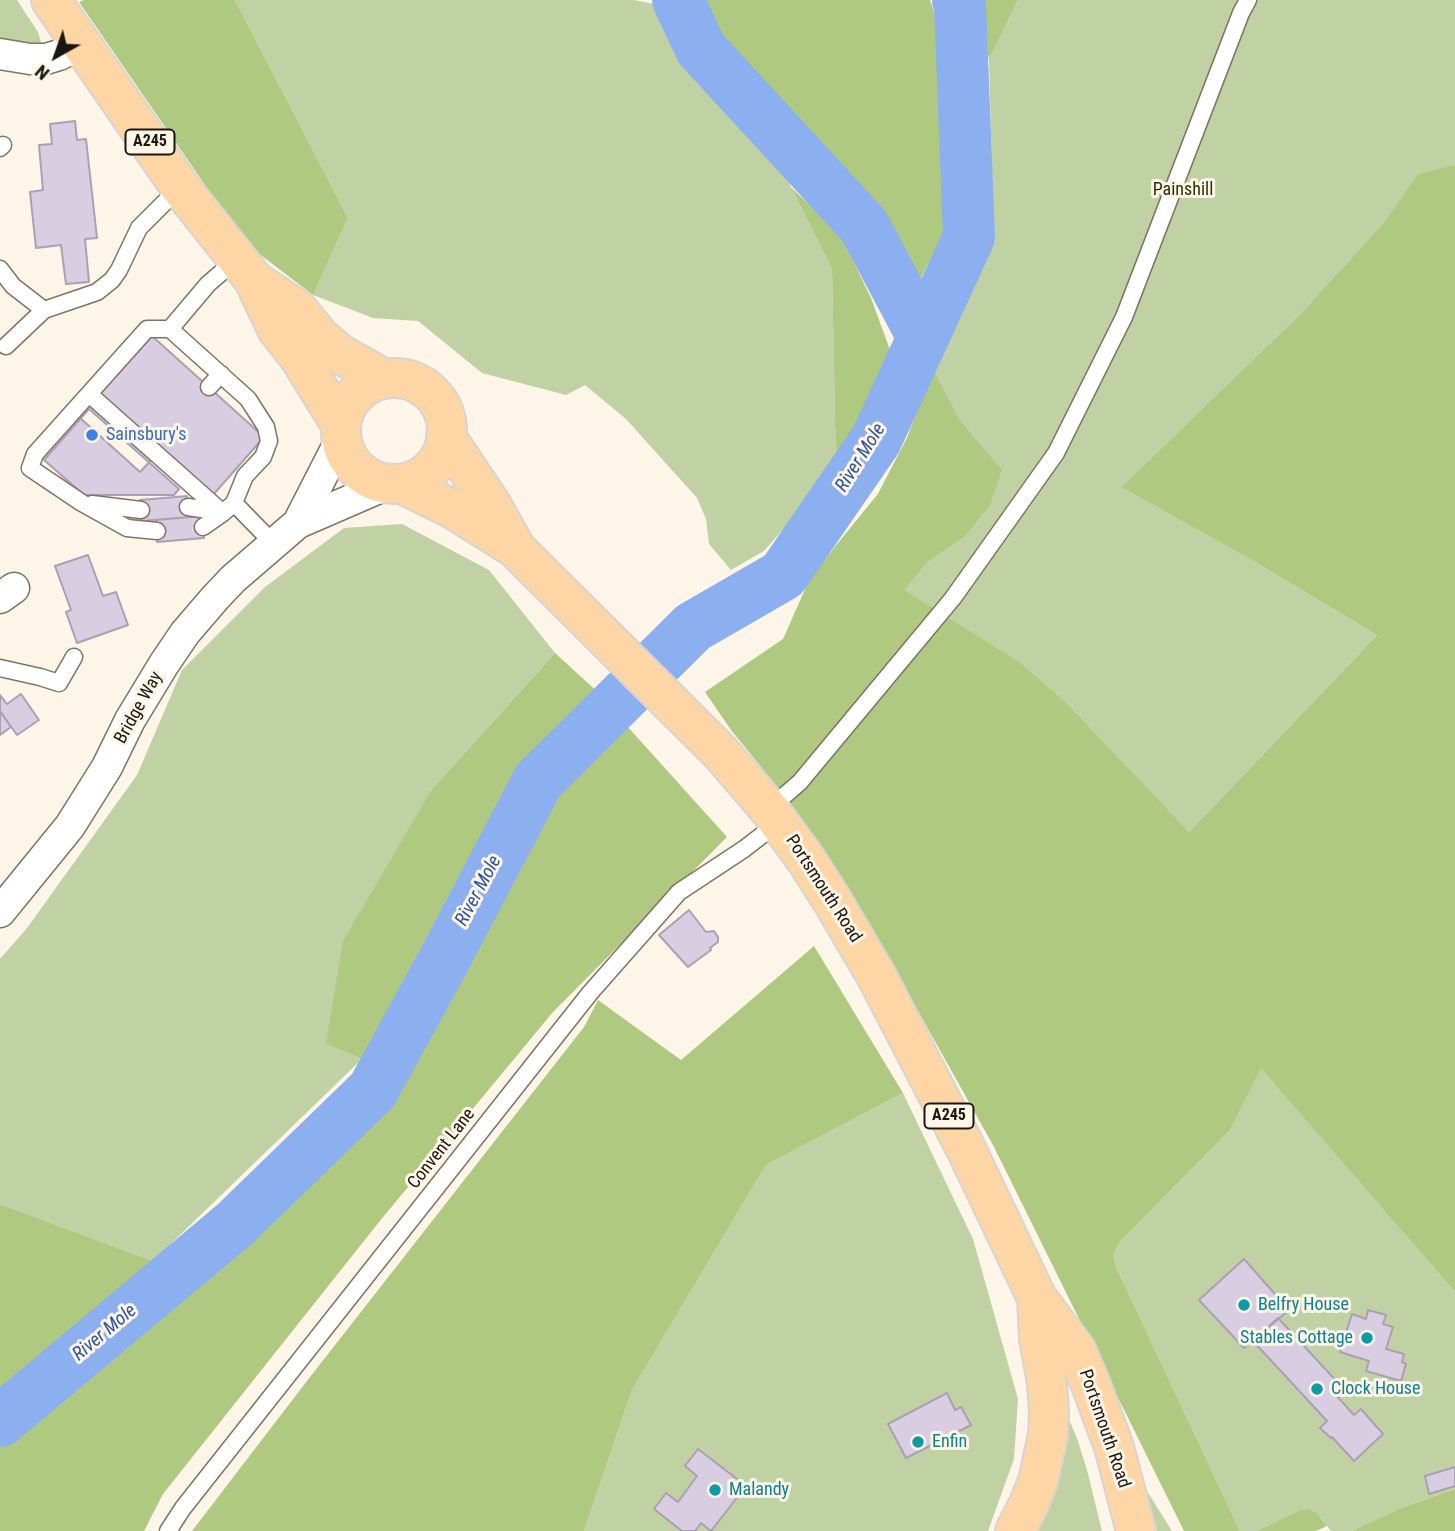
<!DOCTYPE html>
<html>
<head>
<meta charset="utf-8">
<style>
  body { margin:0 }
  #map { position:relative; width:1455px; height:1531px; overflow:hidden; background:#fdf5e8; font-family:"Roboto Condensed",sans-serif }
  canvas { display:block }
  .north { position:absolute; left:21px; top:21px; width:70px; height:70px; -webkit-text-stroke:5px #fdf5e8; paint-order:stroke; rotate:220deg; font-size:19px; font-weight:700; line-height:28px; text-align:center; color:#1b160f }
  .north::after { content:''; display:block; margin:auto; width:24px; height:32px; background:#1b160f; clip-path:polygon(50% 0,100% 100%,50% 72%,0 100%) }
</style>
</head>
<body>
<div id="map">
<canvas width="1455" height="1531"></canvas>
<div class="north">N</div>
</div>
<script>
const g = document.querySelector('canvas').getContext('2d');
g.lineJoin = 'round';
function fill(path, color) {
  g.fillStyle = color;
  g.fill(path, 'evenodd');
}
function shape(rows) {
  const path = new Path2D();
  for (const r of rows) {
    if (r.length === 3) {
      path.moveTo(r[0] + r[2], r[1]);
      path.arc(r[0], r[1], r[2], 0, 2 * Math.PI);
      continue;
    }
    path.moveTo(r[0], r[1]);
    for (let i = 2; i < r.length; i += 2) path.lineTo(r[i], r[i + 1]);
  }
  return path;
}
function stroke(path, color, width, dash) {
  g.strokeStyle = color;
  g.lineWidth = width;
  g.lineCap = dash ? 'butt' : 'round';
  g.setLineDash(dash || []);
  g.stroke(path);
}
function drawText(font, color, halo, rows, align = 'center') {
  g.font = font + ' "Roboto Condensed",sans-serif';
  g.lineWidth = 6;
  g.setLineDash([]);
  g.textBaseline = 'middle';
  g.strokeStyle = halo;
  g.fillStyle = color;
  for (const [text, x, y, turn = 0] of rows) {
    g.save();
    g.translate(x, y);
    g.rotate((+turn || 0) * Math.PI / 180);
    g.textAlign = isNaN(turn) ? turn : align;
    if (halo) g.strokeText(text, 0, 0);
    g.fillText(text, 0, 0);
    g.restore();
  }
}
const green = shape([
  [0,0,17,0,38,32,41,42,36,47,0,43],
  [235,0,634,0,659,5,670,35,770,145,832,269,836,469,764,551,731,570,709,544,706,519,697,498,626,419,585,385,566,395,482,373,418,321,373,318,313,295,348,218],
  [1018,0,1455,0,1455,193,1162,509,1255,562,1377,635,1189,832,1126,768,832,550,878,494,907,438,942,343,994,242,989,60],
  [402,524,489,570,555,653,432,789,326,1044,362,1059,153,1261,0,1204,0,959,27,928,137,775,182,670,265,587,344,528],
  [1261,1067,1455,1292,1455,1489,1401,1508,1351,1531,1331,1531,1318,1514,1298,1511,1256,1531,1240,1531,1117,1269,1113,1255,1119,1243,1230,1130],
  [903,1093,973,1239,1018,1399,1014,1459,988,1531,584,1531,632,1390,766,1165],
  [1063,1406,1077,1438,1087,1470,1102,1531,1024,1531],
  [1145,1488,1172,1531,1155,1531]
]);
const forest = shape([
  [84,0,235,0,348,218,313,295,245,243,79,2],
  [698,0,930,0,940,29,945,230,919,282,849,175,776,110,715,40],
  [979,0,1018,0,989,60],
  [1455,165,1455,1292,1261,1068,1230,1130,1119,1243,1113,1255,1117,1269,1240,1531,1184,1531,994,1147,870,925,817,847,787,799,731,730,705,692,783,639,810,578,878,494,907,438,933,370,960,421,1002,470,990,505,965,536,928,561,904,590,1019,662,1064,701,1189,832,1377,635,1255,562,1122,487,1300,315,1384,223,1418,174],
  [791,187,841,236,871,298,893,358,892,372,883,384,836,469,832,269],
  [555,653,601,695,509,782,362,1059,326,1044,343,941,432,789],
  [627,726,727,837,553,1012,379,1222,163,1494,144,1531,0,1531,0,1446,296,1197,398,1087,553,796],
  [814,946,903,1093,766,1165,632,1390,584,1531,192,1531,310,1377,584,1027,598,1000,681,1060],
  [0,1204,153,1261,0,1393],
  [1455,1489,1455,1531,1351,1531,1401,1508],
  [1308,1509,1318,1514,1327,1526,1316,1531,1256,1531,1298,1511]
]);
const river = shape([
  [678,0,701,49,864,226,923,337],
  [0,1421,235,1224,373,1090,445,958,538,781,693,627,783,575,876,440,969,237,960,5,958,0]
]);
const building = shape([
  [75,121,77,140,86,139,97,238,85,239,89,282,66,284,61,245,36,248,30,192,43,190,39,145,52,144,50,124,75,121],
  [152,336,264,437,206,503,155,456,140,472,79,417,152,336],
  [89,409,179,489,174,495,84,495,44,460,89,409],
  [187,496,189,517,142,521,140,500,187,496],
  [202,516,204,538,157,542,156,520,202,516],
  [88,555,103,596,116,592,128,625,77,643,66,612,71,610,55,566,88,555],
  [21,694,39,720,17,735,0,711,0,695,7,704,21,694],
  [0,711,11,727,0,735,0,711],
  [689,910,706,932,714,931,718,937,718,942,710,948,711,950,688,967,659,935,689,910],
  [1244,1259,1289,1310,1244,1348,1199,1300,1244,1259],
  [1368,1310,1386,1315,1383,1324,1393,1327,1386,1349,1404,1354,1402,1362,1406,1364,1401,1381,1366,1371,1369,1361,1340,1352,1352,1314,1366,1319,1368,1310],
  [1278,1318,1340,1385,1333,1392,1354,1415,1361,1409,1383,1434,1354,1461,1332,1437,1331,1438,1320,1428,1327,1421,1253,1341,1278,1318],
  [947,1393,955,1410,961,1407,971,1425,906,1458,888,1424,947,1393],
  [698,1449,746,1486,711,1531,701,1523,695,1531,682,1531,654,1509,666,1493,678,1502,697,1476,685,1466,698,1449],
  [1455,1467,1455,1486,1429,1494,1425,1476,1455,1467]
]);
const service = shape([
  [0,148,3,145],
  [237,259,208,284,170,329,248,399,266,427,269,441,263,457,245,476,234,503,273,543],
  [0,269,13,286,44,310],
  [6,346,44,310,97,292,112,280,119,270,139,228,180,187],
  [209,387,221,374],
  [89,394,223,513,234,503],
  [92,504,141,510],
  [188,507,221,512],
  [203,527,223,513],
  [157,531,127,528,82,503,30,468,35,454,147,329,170,329],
  [0,668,40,677,59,683,74,657],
  [769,809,800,782,953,598,1056,453,1124,317,1241,13,1248,0],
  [168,1531,183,1508,590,993,679,892,744,849,779,822]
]);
const minor = shape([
  [0,54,30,59,46,59,59,55,81,44],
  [298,523,341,439],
  [0,598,14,588],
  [0,912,70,826,107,767,130,720,164,664,185,633,215,598,233,579,298,523,388,484]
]);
const primary = shape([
  [51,0,180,187,254,280,277,329,299,357,341,425],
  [256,282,298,310,320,337,340,354,385,379],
  [394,431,53],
  [446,437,491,504,514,545],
  [402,484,451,508,515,548,721,753,769,809,807,861,833,902,877,977,966,1149,1037,1298,1076,1350,1091,1385,1114,1447,1136,1531],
  [1015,1531,1029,1504,1038,1481,1048,1435,1049,1410,1047,1383,1039,1339,1037,1298]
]);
const markers = [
  [92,435,7,"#3f7fe0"],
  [1244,1305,7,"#0f9aa8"],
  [1367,1338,7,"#0f9aa8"],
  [1317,1389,7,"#0f9aa8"],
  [918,1442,7,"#0f9aa8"],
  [715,1490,7,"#0f9aa8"]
];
const shields = [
  [150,142,49],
  [949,1116,49]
];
const shieldNames = [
  ["A245",150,142],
  ["A245",949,1116]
];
const parkNames = [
  ["Painshill",1183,190]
];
const shopNames = [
  ["Sainsbury's",106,435]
];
const streetNames = [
  ["Bridge Way",139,708,-61],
  ["Portsmouth Road",823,889,57],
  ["Convent Lane",442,1149,-52],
  ["Portsmouth Road",1104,1429,71]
];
const cultureNames = [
  ["Belfry House",1258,1305],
  ["Stables Cottage",1353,1338,"right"],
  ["Clock House",1331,1389],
  ["Enfin",932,1442],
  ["Malandy",729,1490]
];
const waterNames = [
  ["River Mole",861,458,-58],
  ["River Mole",479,891,-62],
  ["River Mole",105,1333,-40]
];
fill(green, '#c0d2a4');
fill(forest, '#afc981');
stroke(river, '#8cafef', 52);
fill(building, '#d9cde1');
stroke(building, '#ac9fb3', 2);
stroke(service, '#807462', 19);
stroke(minor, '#807462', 33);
stroke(primary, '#d6d5d4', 42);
stroke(service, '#fff', 16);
stroke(minor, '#fff', 30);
stroke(primary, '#fed5a5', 38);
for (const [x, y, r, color] of markers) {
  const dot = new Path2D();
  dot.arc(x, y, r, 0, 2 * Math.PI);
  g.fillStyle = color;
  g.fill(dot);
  stroke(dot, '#fdf5e8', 2.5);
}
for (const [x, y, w] of shields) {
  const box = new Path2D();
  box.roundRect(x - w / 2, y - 12.5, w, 25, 5);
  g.fillStyle = '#fdf5e8';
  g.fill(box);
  stroke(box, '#1b160f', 2);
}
drawText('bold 16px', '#1b160f', null, shieldNames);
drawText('18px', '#263500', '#fdf5e8', parkNames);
drawText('18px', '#366cbe', '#fdf5e8', shopNames, 'left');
drawText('18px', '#1b160f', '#fdf5e8', streetNames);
drawText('18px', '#0d838f', '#fdf5e8', cultureNames, 'left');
drawText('italic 19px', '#2c539f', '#fdf5e8', waterNames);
</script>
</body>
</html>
